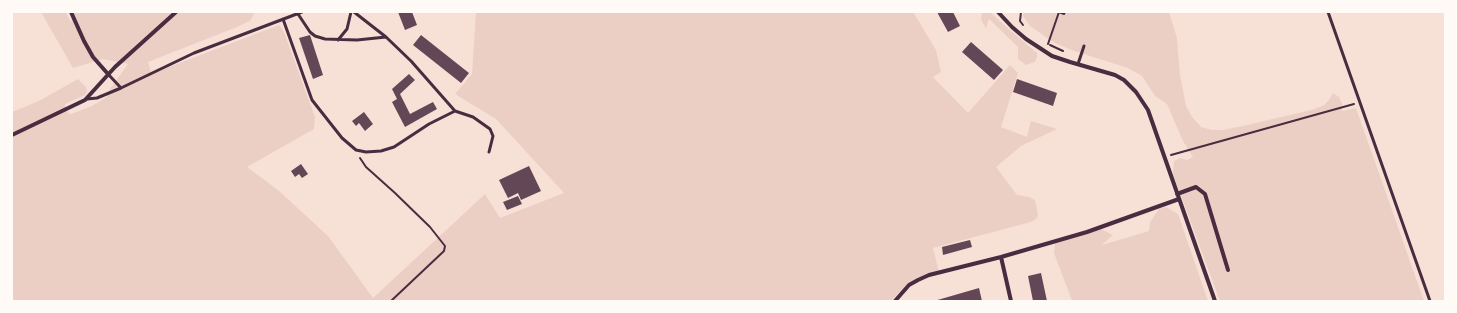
<!DOCTYPE html>
<html>
<head>
<meta charset="utf-8">
<style>
  body { margin:0 }
  #map { position:relative; width:1457px; height:313px; overflow:hidden; background:#f7e1d7; font-family:Poppins,sans-serif }
  canvas { display:block }
  .frame { position:absolute; inset:0; border:13px solid #fffaf5; pointer-events:none }
</style>
</head>
<body>
<div id="map">
<canvas width="1457" height="313"></canvas>
<div class="frame"></div>
</div>
<script>
const g = document.querySelector('canvas').getContext('2d');
g.lineJoin = 'round';
function fill(path, color) {
  g.fillStyle = color;
  g.fill(path, 'evenodd');
}
function shape(rows) {
  const path = new Path2D();
  for (const r of rows) {
    path.moveTo(r[0], r[1]);
    for (let i = 2; i < r.length; i += 2) path.lineTo(r[i], r[i + 1]);
  }
  return path;
}
function stroke(path, color, width, dash) {
  g.strokeStyle = color;
  g.lineWidth = width;
  g.lineCap = dash ? 'butt' : 'round';
  g.setLineDash(dash || []);
  g.stroke(path);
}
const green = shape([
  [41,12,66,12,71,23,73,12,254,12,254,14,250,21,237,27,148,62,151,72,153,73,279,25,284,32,315,117,314,129,247,167,278,190,328,236,373,298,485,194,500,218,564,193,496,119,455,94,472,74,476,12,913,12,936,50,941,72,933,77,968,113,1010,65,1018,73,1001,127,1027,137,1031,121,1057,129,1021,146,996,167,1017,195,1029,197,1035,200,1038,214,1037,218,1033,221,1027,223,933,248,939,272,922,277,905,286,891,301,12,301,12,112,39,101,78,79,86,87,87,92,85,95,65,104,65,106,68,113,71,114,92,106,107,97,110,89,128,64,103,59,73,68],
  [982,12,990,12,1003,24,1037,53,1037,57,1035,62,1026,65,1018,59,1018,47,989,19,986,28,981,20],
  [1024,12,1169,12,1177,38,1180,75,1186,106,1192,117,1201,127,1212,130,1223,130,1243,126,1315,109,1324,105,1329,100,1333,93,1339,97,1342,103,1342,111,1356,108,1424,301,1220,301,1173,174,1174,161,1180,158,1187,160,1193,157,1183,141,1167,104,1155,96,1142,76,1128,68,1071,50,1053,42,1030,26,1023,16],
  [1166,207,1178,214,1208,301,1072,301,1054,253,1055,242,1101,229,1113,235,1102,245,1149,231,1150,222,1159,209]
]);
const building = shape([
  [398,12,412,12,417,25,405,30],
  [937,12,953,12,960,26,948,32],
  [310,35,323,75,313,79,299,38],
  [421,35,469,73,461,83,413,45],
  [971,42,1003,70,994,80,962,52],
  [409,74,415,80,400,94,410,114,433,102,437,109,405,127,392,102,397,99,392,89],
  [1017,79,1057,93,1053,106,1013,92],
  [364,112,373,124,365,131,359,123,356,126,352,121],
  [301,164,308,174,302,178,299,174,295,177,291,171],
  [529,166,541,191,521,200,518,193,508,198,499,180],
  [518,196,522,204,507,210,503,202],
  [970,240,972,247,943,255,942,247],
  [1041,273,1047,301,1033,301,1028,276],
  [979,288,982,301,934,301]
]);
const path = shape([
  [1021,12,1020,21,1023,25],
  [1048,44,1059,12,1064,14,1065,12],
  [1050,45,1063,51],
  [1171,155,1354,104],
  [360,158,366,167,395,193,430,227,445,246,444,251,391,301]
]);
const service = shape([
  [354,12,386,37,411,61,455,111],
  [1328,12,1430,301],
  [298,14,310,32,315,36,325,39,357,40,386,37],
  [283,19,312,100,342,138,356,150,366,152,381,151,394,147,429,124,455,111,473,117,490,129,493,136,489,152],
  [338,40,347,29,351,12],
  [1078,64,1084,46],
  [108,74,121,88,194,53,302,12],
  [87,99,97,98,121,88]
]);
const minor = shape([
  [71,12,84,41,93,57,108,74],
  [998,12,1012,27,1026,39,1052,56,1070,62,1115,75,1124,80,1136,92,1148,110,1215,301],
  [12,135,85,100,115,67,176,12],
  [1177,194,1196,187,1205,194,1228,270],
  [1001,257,1011,301],
  [895,301,909,285,918,280,929,275,1001,257,1087,232,1179,199]
]);
fill(green, '#ebcfc5');
fill(building, '#644757');
stroke(path, '#4a2c40', 2);
stroke(service, '#4a2c40', 3);
stroke(minor, '#4a2c40', 4);
</script>
</body>
</html>
